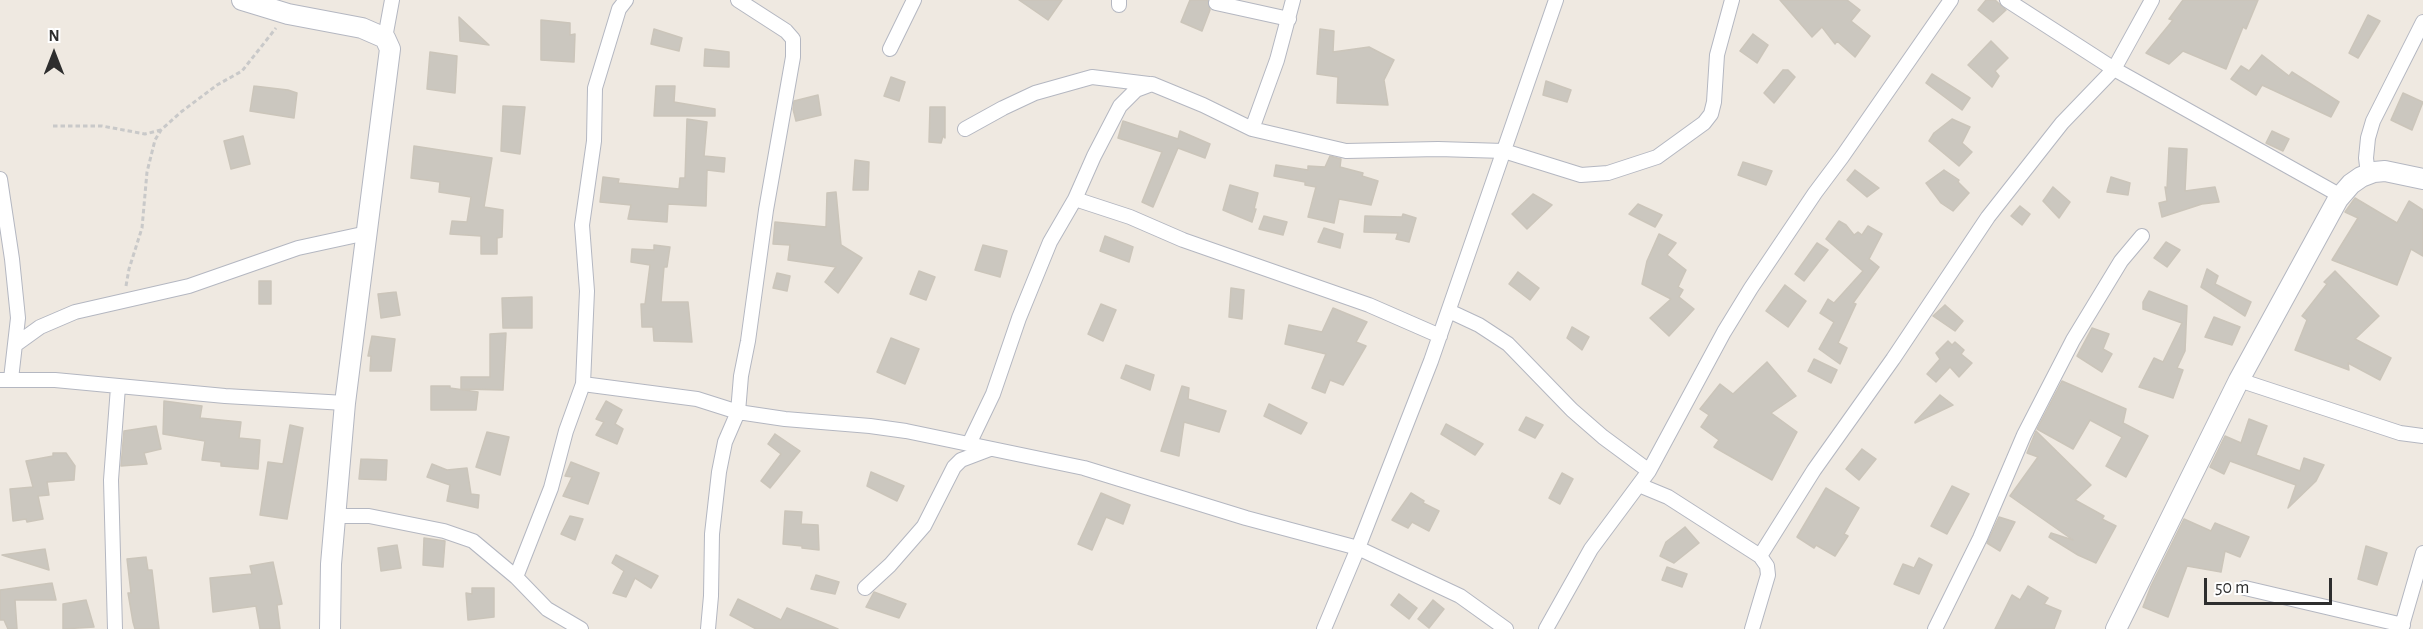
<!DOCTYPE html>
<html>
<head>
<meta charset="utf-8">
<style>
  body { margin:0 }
  #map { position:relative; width:2423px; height:629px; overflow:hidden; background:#efe9e1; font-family:"Alegreya Sans",sans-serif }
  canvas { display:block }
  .north { position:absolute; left:24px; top:24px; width:60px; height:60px; -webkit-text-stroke:4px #fff; paint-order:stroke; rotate:0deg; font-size:16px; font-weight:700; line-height:24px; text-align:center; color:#2e2e2e }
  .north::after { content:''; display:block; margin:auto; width:21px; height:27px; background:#2e2e2e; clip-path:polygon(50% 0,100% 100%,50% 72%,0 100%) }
  .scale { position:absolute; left:2204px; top:578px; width:128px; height:27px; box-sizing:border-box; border:3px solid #2e2e2e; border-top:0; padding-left:8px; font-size:18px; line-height:21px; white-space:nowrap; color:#2e2e2e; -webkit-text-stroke:4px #fff; paint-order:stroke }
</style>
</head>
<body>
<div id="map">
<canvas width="2423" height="629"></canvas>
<div class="north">N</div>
<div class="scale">50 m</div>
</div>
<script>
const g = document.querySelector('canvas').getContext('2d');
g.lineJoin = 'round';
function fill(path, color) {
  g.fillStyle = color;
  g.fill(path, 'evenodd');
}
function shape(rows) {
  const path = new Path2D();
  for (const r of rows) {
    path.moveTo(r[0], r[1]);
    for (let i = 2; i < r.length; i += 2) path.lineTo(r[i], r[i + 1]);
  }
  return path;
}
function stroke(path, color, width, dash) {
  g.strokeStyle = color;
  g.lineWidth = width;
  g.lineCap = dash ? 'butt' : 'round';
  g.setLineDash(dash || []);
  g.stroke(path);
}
const building = shape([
  [1019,0,1062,0,1048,20,1019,0],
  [1190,0,1208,0,1210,10,1202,31,1181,22,1190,0],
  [1780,0,1847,0,1860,10,1851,21,1870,36,1855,57,1837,41,1835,44,1822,27,1812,37,1780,0],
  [1986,0,1995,0,2006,10,1993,22,1978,10,1986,0],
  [2183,0,2258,0,2246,29,2243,27,2226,69,2183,51,2169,64,2146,53,2173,20,2169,19,2183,0],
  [2368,15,2380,21,2358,58,2349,53,2368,15],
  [459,17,489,45,460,41,459,17],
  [541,20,570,23,570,35,575,34,574,62,541,60,541,20],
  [654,29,682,38,679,51,651,44,654,29],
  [1320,29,1334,31,1333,52,1369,47,1394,60,1384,80,1388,105,1337,103,1338,77,1317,74,1320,29],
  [1753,34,1768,45,1757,63,1740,51,1753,34],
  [1991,41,2008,58,1995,71,1999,76,1992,87,1968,65,1991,41],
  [705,49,729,52,729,67,704,66,705,49],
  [430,52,457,56,455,93,427,89,430,52],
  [2262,55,2289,76,2292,72,2339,102,2331,117,2262,85,2256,95,2231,79,2241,66,2249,71,2262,55],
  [1783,70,1788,70,1795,77,1774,103,1764,93,1783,70],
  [1932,74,1970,98,1962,110,1926,83,1932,74],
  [891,77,905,82,899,101,884,96,891,77],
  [1546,81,1571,90,1567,102,1543,95,1546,81],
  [254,86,288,90,297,93,294,118,250,111,254,86],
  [656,86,675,86,674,102,715,109,715,116,654,116,656,86],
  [2403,93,2423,102,2412,130,2391,120,2403,93],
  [818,95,821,115,796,121,793,109,794,101,818,95],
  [503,106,525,107,520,154,501,151,503,106],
  [930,107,945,107,945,138,943,136,941,143,929,142,930,107],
  [687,119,707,122,704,156,725,158,724,172,707,170,706,206,668,204,667,222,628,219,631,205,600,202,603,177,619,179,618,183,679,189,680,178,685,178,687,119],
  [1952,119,1970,127,1962,143,1972,152,1959,166,1929,141,1934,133,1952,119],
  [1123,121,1178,139,1180,131,1210,144,1205,158,1178,148,1153,207,1142,202,1162,152,1118,138,1123,121],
  [2272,131,2289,139,2283,151,2266,143,2272,131],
  [243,136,250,164,231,169,224,141,243,136],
  [414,146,492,158,484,207,503,210,502,237,497,238,497,254,481,254,481,236,450,234,452,221,467,222,471,197,439,192,440,182,411,178,414,146],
  [2169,148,2187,149,2185,191,2215,187,2219,202,2202,204,2162,217,2159,203,2167,201,2165,187,2167,188,2169,148],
  [1330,156,1341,159,1340,167,1363,173,1362,176,1378,181,1371,205,1339,199,1334,223,1308,217,1316,187,1305,185,1305,182,1274,176,1276,165,1308,170,1308,166,1325,167,1330,156],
  [855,160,869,162,868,190,853,190,855,160],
  [1743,162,1772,171,1766,185,1738,175,1743,162],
  [1855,170,1879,188,1867,197,1847,180,1855,170],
  [1944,170,1959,180,1958,182,1969,193,1953,211,1941,203,1926,183,1944,170],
  [2111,177,2130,183,2128,195,2107,192,2111,177],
  [1230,185,1258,193,1254,209,1256,209,1252,222,1223,210,1230,185],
  [2053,187,2070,202,2059,218,2043,201,2053,187],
  [836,192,841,245,862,258,838,293,825,282,836,267,788,260,790,245,773,244,775,222,826,227,827,193,836,192],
  [1533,194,1552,205,1527,229,1512,214,1533,194],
  [2355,198,2397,223,2409,201,2423,210,2423,256,2411,249,2397,285,2332,260,2358,218,2345,212,2355,198],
  [1638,204,1662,215,1655,227,1629,214,1638,204],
  [2020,206,2030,214,2022,225,2011,216,2020,206],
  [1403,214,1416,218,1409,242,1396,239,1398,233,1364,232,1365,216,1402,217,1403,214],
  [1264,216,1287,222,1283,235,1259,229,1264,216],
  [1839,221,1846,225,1854,235,1858,232,1862,235,1868,226,1882,234,1869,259,1879,267,1853,303,1856,304,1838,343,1847,348,1840,364,1819,349,1834,322,1820,313,1828,299,1834,303,1863,271,1826,239,1839,221],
  [1324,228,1343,234,1340,248,1318,242,1324,228],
  [1659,234,1676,243,1667,255,1686,270,1678,287,1683,290,1679,297,1694,309,1669,336,1650,318,1671,299,1642,284,1647,261,1659,234],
  [1105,236,1133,247,1129,262,1100,251,1105,236],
  [2166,242,2180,250,2167,267,2154,258,2166,242],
  [1817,243,1828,250,1804,281,1795,274,1817,243],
  [654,245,670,247,667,267,664,267,661,302,688,302,692,342,654,341,653,327,642,327,641,304,645,304,650,265,631,262,632,249,654,250,654,245],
  [983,245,1007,251,1000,277,975,270,983,245],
  [2207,269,2218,276,2215,284,2251,302,2245,316,2201,287,2207,269],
  [919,271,935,277,926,300,910,294,919,271],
  [2335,271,2379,316,2355,339,2391,358,2380,380,2348,363,2349,370,2295,350,2307,320,2302,316,2327,284,2324,282,2335,271],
  [1518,272,1539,288,1530,300,1509,284,1518,272],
  [777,273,790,276,787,291,773,288,777,273],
  [259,281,271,281,271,304,259,304,259,281],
  [1785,285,1806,301,1788,327,1766,311,1785,285],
  [1231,288,1244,290,1242,319,1229,317,1231,288],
  [2149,291,2187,306,2185,351,2177,368,2183,370,2173,398,2139,387,2154,358,2163,362,2182,323,2143,309,2143,302,2149,291],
  [396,292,400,315,381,318,378,294,396,292],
  [532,297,532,328,503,328,502,298,532,297],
  [1101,304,1116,310,1103,341,1088,334,1101,304],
  [1945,305,1963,321,1955,331,1933,316,1945,305],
  [1333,308,1367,322,1356,342,1366,346,1343,385,1330,380,1325,393,1312,388,1326,354,1285,344,1289,325,1322,332,1333,308],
  [2214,317,2240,327,2232,345,2205,337,2214,317],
  [1572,327,1589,337,1582,350,1567,338,1572,327],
  [2092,328,2109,334,2103,349,2112,354,2102,372,2077,356,2092,328],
  [506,333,503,390,461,389,461,377,490,377,490,334,506,333],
  [372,336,395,339,391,371,370,371,371,356,368,356,372,336],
  [891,338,919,349,905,384,877,372,891,338],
  [1948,341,1952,345,1955,342,1964,350,1961,354,1972,363,1959,377,1950,367,1936,382,1927,374,1940,359,1936,353,1948,341],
  [1814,359,1837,370,1831,383,1808,371,1814,359],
  [1767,362,1796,396,1771,413,1797,432,1772,480,1714,447,1719,440,1701,427,1709,415,1700,409,1720,384,1733,394,1767,362],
  [1126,365,1154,375,1150,390,1121,378,1126,365],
  [2062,381,2126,409,2123,423,2148,436,2126,477,2106,466,2122,437,2090,420,2073,449,2037,429,2062,381],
  [431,386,450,386,450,388,478,392,476,410,431,410,431,386],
  [1182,386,1189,388,1188,399,1226,411,1219,432,1184,422,1179,456,1161,451,1182,386],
  [1940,395,1953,405,1915,423,1915,422,1940,395],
  [164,401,202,406,200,418,241,422,239,438,260,440,258,469,221,466,221,462,202,460,205,441,163,434,164,401],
  [606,401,622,410,615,424,623,429,617,444,596,435,604,422,596,419,606,401],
  [1269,404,1307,423,1301,434,1264,416,1269,404],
  [1526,417,1543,425,1535,438,1519,430,1526,417],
  [2249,419,2267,426,2256,455,2300,471,2304,458,2324,465,2316,481,2288,508,2296,485,2230,461,2224,474,2210,467,2225,436,2241,443,2249,419],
  [1446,424,1483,444,1475,455,1441,434,1446,424],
  [290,425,303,428,287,519,260,515,268,462,283,464,290,425],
  [156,426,161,449,144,453,147,464,121,466,124,431,156,426],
  [2036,431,2091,485,2075,500,2104,516,2102,519,2116,526,2096,563,2078,555,2049,537,2051,533,2073,540,2010,496,2038,457,2027,453,2036,431],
  [487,432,509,437,500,475,476,467,487,432],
  [775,434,800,451,770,488,761,481,781,454,768,444,775,434],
  [1862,449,1876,459,1859,480,1846,469,1862,449],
  [53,453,66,453,75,466,74,480,47,482,49,495,38,496,43,519,27,522,26,519,13,521,10,489,33,487,26,461,53,456,53,453],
  [361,459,387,460,386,480,359,479,361,459],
  [571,462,599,473,588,504,563,496,572,477,565,476,571,462],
  [432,464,447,470,467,468,471,494,479,495,478,508,447,501,450,485,427,477,432,464],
  [871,472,904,486,897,501,867,486,871,472],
  [1562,473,1573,479,1560,504,1549,498,1562,473],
  [1952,486,1969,494,1947,534,1931,526,1952,486],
  [1826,488,1859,508,1844,534,1848,536,1835,556,1816,545,1814,548,1797,537,1826,488],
  [1101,493,1130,505,1123,524,1106,517,1092,550,1078,544,1101,493],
  [1411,493,1424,501,1423,503,1439,511,1429,531,1412,522,1408,528,1392,520,1411,493],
  [785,511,802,512,801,524,818,525,819,550,802,548,802,546,783,544,785,511],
  [570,516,583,519,575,540,561,534,570,516],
  [1999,517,2015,522,2000,551,1987,543,1999,517],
  [2184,519,2211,531,2215,523,2249,537,2240,557,2225,551,2221,572,2187,566,2168,617,2143,607,2151,586,2184,519],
  [1685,527,1699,543,1674,563,1660,556,1666,542,1685,527],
  [424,538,445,541,443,567,423,565,424,538],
  [397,545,401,568,381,571,378,548,397,545],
  [2366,546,2387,553,2377,585,2358,579,2366,546],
  [45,549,49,570,2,555,45,549],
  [616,555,658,576,651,588,635,578,626,597,613,593,624,571,612,563,616,555],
  [146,557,148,570,152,570,159,629,135,629,133,622,128,593,131,593,127,559,146,557],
  [1919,558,1932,565,1919,594,1894,584,1903,564,1914,568,1919,558],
  [273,562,282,604,277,605,280,629,260,629,256,606,213,612,210,578,252,574,250,566,273,562],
  [1667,567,1687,574,1682,587,1662,580,1667,567],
  [816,575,839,582,835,594,811,589,816,575],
  [52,583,56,600,15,600,17,629,8,629,4,620,0,620,0,590,52,583],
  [2028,586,2048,598,2044,604,2061,611,2054,629,1995,629,2012,595,2020,600,2028,586],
  [472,588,494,588,494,617,468,620,466,593,472,594,472,588],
  [874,592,906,604,899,618,866,607,874,592],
  [1399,594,1417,608,1409,619,1391,605,1399,594],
  [738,599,781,620,787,608,838,629,756,629,730,615,738,599],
  [86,600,94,627,63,629,63,604,86,600],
  [1433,600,1444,609,1429,628,1418,619,1433,600]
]);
const path = shape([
  [53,126,102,126,145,134,161,130],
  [126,286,129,269,142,228,147,172,155,140,161,130,181,112,217,85,242,71,276,28]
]);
const street = shape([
  [1119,0,1119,5],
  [2007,0,2114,69,2341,196],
  [1216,3,1289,19],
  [385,38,392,0],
  [890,49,914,0],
  [965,129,1003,108,1035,93,1092,77,1149,84],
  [1252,129,1277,60,1293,0],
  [2368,174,2366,158,2368,138,2373,121,2423,22],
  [0,179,12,259,18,318,11,379],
  [1075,199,1130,217,1183,240,1369,305,1440,336],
  [1449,311,1479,325,1508,344,1572,410,1603,437,1649,471],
  [15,345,40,327,75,312,189,286,298,248,367,233],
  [0,380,55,380,225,396,345,403],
  [2239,380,2400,433,2423,436],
  [583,384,697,399,738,412,785,419,870,426,906,431,1084,468,1246,518,1358,548,1460,596,1506,629],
  [969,444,993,394,1019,318,1050,242,1075,199,1094,156,1120,106,1136,90,1152,84,1203,105,1252,129,1346,151,1438,149,1504,151,1581,175,1608,173,1657,157,1704,123,1711,114,1714,102,1717,55,1732,0],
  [1639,485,1668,497,1760,556,1767,566,1768,575,1752,629],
  [336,516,369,516,444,531,473,541,516,577,547,609,581,629],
  [1760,556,1814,470,1893,359,1988,217,2062,123,2114,69,2152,0],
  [516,577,551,488,566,431,583,384,587,291,582,225,594,141,595,88,619,9,626,0],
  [865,588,890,565,924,526,954,467,961,460,990,449],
  [2245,588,2403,625],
  [115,629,111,480,118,387],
  [708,629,711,596,712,534,719,472,725,442,738,412,741,376,748,341,766,210,793,57,793,39,786,31,738,0],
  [1324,629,1358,548,1431,361,1556,0],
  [1546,629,1591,549,1649,471,1724,332,1751,288,1815,193,1842,157,1951,0],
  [1935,629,1980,538,2024,435,2073,340,2121,261,2142,236],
  [2401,629,2423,553]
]);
const secondary = shape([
  [242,0,288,14,362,28,385,38,390,49,345,403,331,564,330,629],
  [2116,629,2239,380,2338,199,2351,184,2361,177,2374,172,2385,171,2423,179]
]);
fill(building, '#cbc7bf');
stroke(building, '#cbc5ba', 1.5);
stroke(street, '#b4b7c1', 16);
stroke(secondary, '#b4b7c1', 22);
stroke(path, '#c9c9c9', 3, [4.5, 3]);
stroke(street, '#fff', 14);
stroke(secondary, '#fff', 20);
</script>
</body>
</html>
